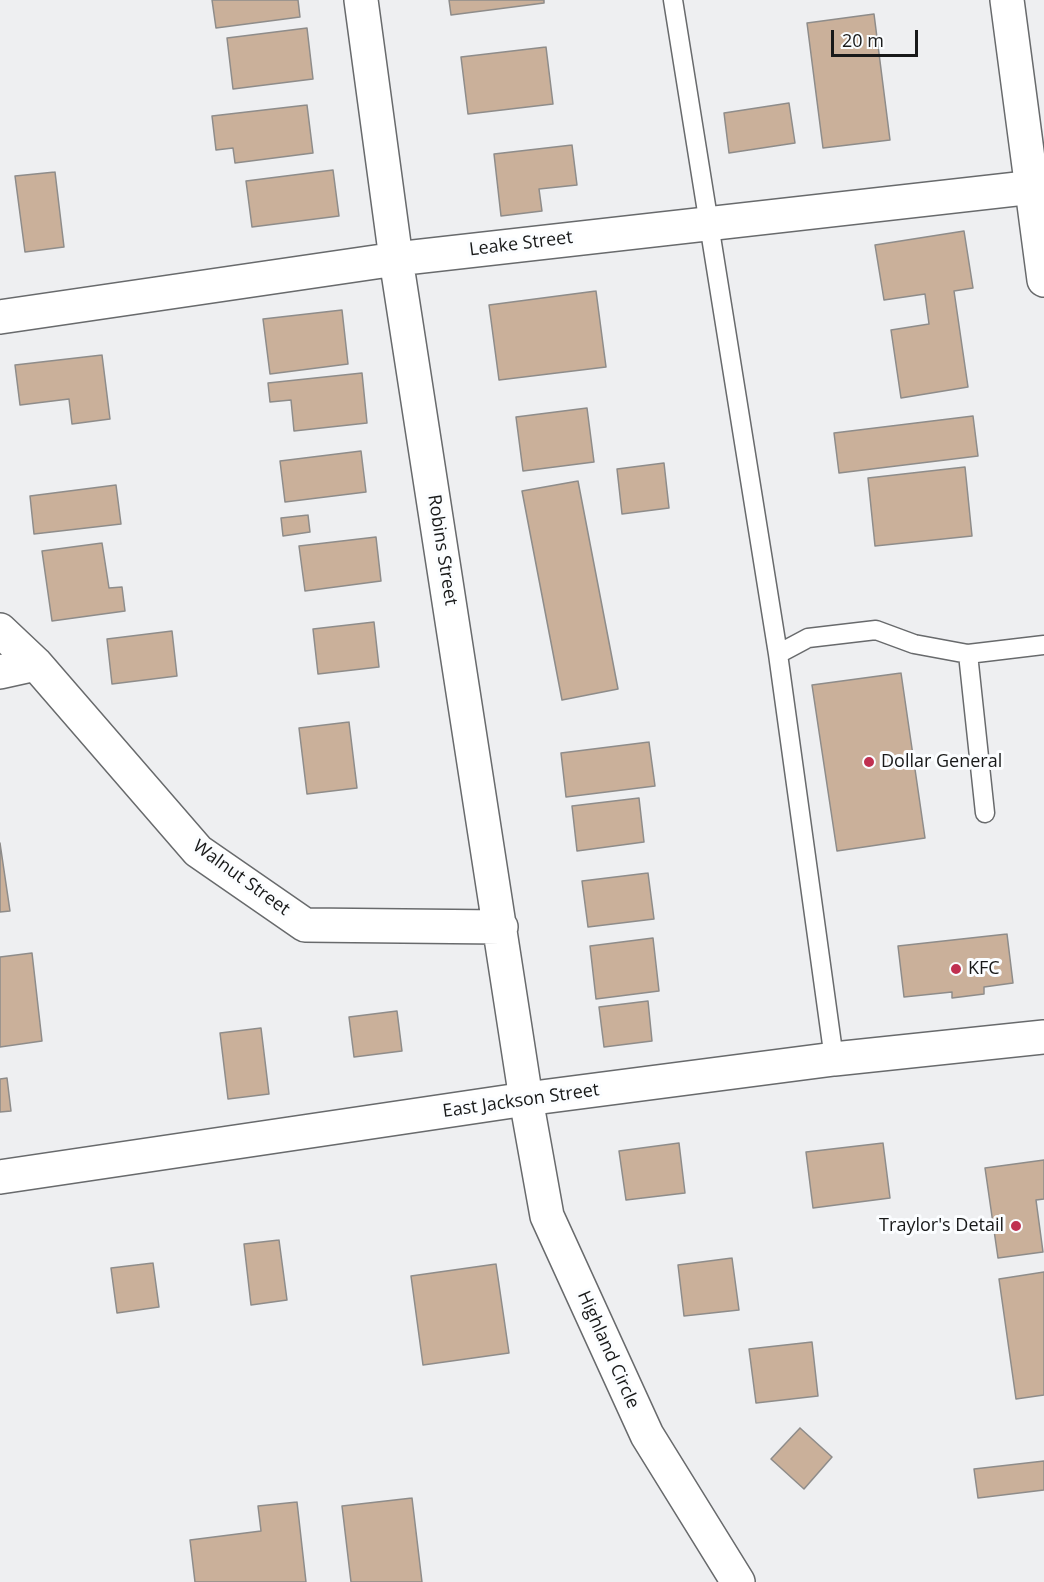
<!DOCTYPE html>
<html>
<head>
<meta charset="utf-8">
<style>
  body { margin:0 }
  #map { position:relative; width:1044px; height:1582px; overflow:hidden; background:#eeeff1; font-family:"Open Sans",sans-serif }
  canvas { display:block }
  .scale { position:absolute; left:831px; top:30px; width:87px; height:27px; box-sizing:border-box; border:3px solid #181919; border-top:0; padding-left:8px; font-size:18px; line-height:21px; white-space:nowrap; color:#181919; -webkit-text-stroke:4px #fbfdff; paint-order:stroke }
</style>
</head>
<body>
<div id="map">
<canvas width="1044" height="1582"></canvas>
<div class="scale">20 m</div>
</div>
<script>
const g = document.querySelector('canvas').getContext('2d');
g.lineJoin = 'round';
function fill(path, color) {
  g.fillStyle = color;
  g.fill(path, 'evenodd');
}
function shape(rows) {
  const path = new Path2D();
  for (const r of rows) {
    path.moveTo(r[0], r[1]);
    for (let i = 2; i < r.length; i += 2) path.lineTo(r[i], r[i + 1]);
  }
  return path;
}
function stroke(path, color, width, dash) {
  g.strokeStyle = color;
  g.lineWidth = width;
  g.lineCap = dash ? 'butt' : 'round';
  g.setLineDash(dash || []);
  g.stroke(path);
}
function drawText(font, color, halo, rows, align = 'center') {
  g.font = font + ' "Open Sans",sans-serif';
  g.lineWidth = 6;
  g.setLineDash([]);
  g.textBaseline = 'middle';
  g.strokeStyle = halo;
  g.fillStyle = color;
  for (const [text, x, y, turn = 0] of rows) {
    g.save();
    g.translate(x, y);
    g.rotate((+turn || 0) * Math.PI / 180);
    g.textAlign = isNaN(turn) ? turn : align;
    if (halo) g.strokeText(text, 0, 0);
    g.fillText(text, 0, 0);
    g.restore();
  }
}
const building = shape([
  [212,0,298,0,300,17,216,28,212,0],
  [449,0,544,0,544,3,451,15,449,0],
  [874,14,890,140,823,148,807,23,874,14],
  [307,28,313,79,233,89,227,38,307,28],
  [546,47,553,104,468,114,461,57,546,47],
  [789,103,795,143,729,153,724,113,789,103],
  [307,105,313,153,235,163,233,148,216,150,212,116,307,105],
  [572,145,577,185,539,189,542,211,501,216,494,154,572,145],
  [333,170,339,216,252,227,246,181,333,170],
  [55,172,64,247,25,252,15,176,55,172],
  [964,231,973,288,954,291,968,387,901,398,891,330,929,324,925,294,884,300,875,245,964,231],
  [596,291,606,367,499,380,489,305,596,291],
  [342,310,348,364,270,374,263,319,342,310],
  [102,355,110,419,72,424,69,399,20,405,15,365,102,355],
  [362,373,367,423,294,431,291,400,270,402,268,383,362,373],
  [587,408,594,462,523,471,516,417,587,408],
  [973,416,978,456,839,473,834,433,973,416],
  [361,451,366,492,285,502,280,461,361,451],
  [664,463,669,508,622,514,617,469,664,463],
  [965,467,972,536,875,546,868,478,965,467],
  [578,481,618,689,562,700,522,491,578,481],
  [116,485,121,524,34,534,30,496,116,485],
  [308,515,310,532,283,536,281,518,308,515],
  [376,537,381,581,305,591,299,546,376,537],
  [102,543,109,588,122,587,125,611,52,621,42,551,102,543],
  [374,622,379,667,318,674,313,629,374,622],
  [172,631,177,676,112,684,107,639,172,631],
  [901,673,925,838,837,851,812,685,901,673],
  [349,722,357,788,307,794,299,728,349,722],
  [649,742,655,786,566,797,561,753,649,742],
  [639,798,644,842,577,851,572,806,639,798],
  [0,843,10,911,0,912,0,843],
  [648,873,654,919,588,927,582,881,648,873],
  [1007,934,1013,983,984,987,984,994,952,998,952,992,904,997,898,946,1007,934],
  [653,938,659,991,596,999,590,946,653,938],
  [32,953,42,1041,0,1047,0,957,32,953],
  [648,1001,652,1041,604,1047,599,1007,648,1001],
  [397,1011,402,1051,354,1057,349,1017,397,1011],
  [261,1028,269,1094,228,1099,220,1033,261,1028],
  [7,1078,11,1111,0,1112,0,1079,7,1078],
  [679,1143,685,1193,626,1200,619,1151,679,1143],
  [883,1143,890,1198,813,1208,806,1152,883,1143],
  [1044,1160,1044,1199,1036,1200,1043,1252,998,1258,985,1168,1044,1160],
  [279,1240,287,1300,251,1305,244,1244,279,1240],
  [732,1258,739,1310,684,1316,678,1265,732,1258],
  [153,1263,159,1307,117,1313,111,1268,153,1263],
  [496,1264,509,1353,423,1365,411,1276,496,1264],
  [1044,1272,1044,1395,1016,1399,999,1279,1044,1272],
  [812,1342,818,1396,756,1403,749,1349,812,1342],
  [800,1428,832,1457,804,1489,771,1459,800,1428],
  [1044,1461,1044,1490,978,1498,974,1469,1044,1461],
  [412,1498,422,1582,351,1582,342,1506,412,1498],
  [297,1502,306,1582,195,1582,190,1540,261,1531,258,1506,297,1502]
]);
const service = shape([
  [673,0,778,654,834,1059],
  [778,654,808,638,876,630,914,644,968,654,1044,645],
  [968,654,985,813]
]);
const minor = shape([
  [361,0,396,259,526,1099,547,1216,647,1435,738,1582],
  [0,317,396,259,1044,186],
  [0,630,36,664,198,851,305,925,501,927],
  [0,672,36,664]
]);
const tertiary = shape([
  [0,1177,526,1099,834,1059,1044,1037]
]);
const secondary = shape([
  [1007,0,1044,280]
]);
const markers = [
  [869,762,6,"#c03050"],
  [956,969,6,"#c03050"],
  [1016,1226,6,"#c03050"]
];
const streetNames = [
  ["Leake Street",521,244,-7],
  ["Robins Street",442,550,81],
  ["Walnut Street",241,878,36],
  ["East Jackson Street",521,1101,-8],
  ["Highland Circle",608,1350,66]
];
const poiNames = [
  ["Dollar General",881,762],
  ["KFC",968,969],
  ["Traylor's Detail",1004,1226,"right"]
];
fill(building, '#cab09a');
stroke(building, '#8e8c8a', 1.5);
stroke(service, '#686a6c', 21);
stroke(minor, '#686a6c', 36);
stroke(tertiary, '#686a6c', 36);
stroke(secondary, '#686a6c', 36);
stroke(service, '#fff', 18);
stroke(minor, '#fff', 33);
stroke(tertiary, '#fff', 33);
stroke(secondary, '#fff', 33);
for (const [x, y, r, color] of markers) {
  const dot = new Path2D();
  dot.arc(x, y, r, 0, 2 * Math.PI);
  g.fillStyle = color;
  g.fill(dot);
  stroke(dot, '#fbfdff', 2);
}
drawText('18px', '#181919', '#fbfdff', streetNames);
drawText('18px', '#181919', '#fbfdff', poiNames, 'left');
</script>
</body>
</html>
